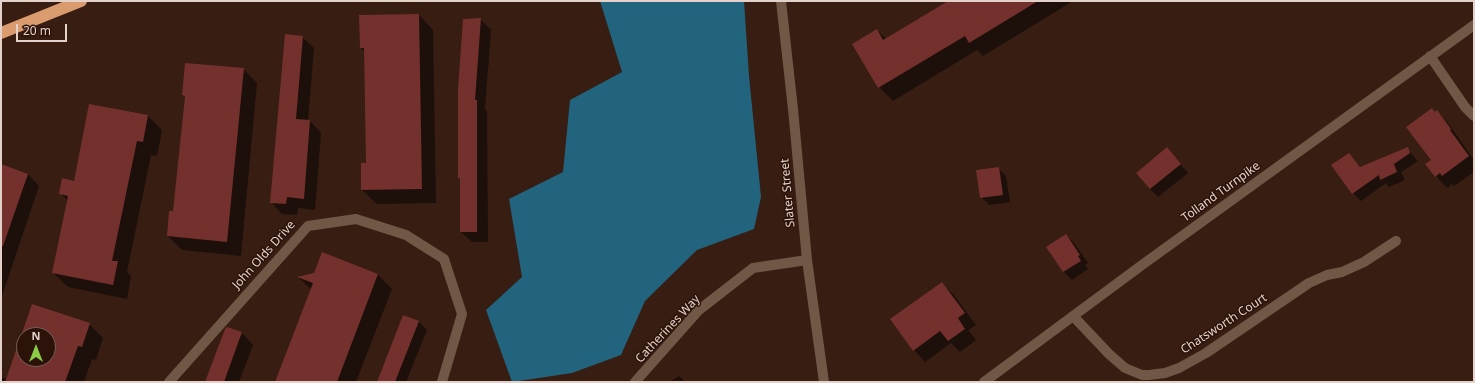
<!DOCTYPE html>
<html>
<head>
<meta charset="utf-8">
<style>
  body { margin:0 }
  #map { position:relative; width:1475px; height:383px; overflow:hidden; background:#371d12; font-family:"Noto Sans",sans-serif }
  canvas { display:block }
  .frame { position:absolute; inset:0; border:2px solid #e3d1ca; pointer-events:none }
  .north { position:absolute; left:16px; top:327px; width:40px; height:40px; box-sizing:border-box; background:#2c1309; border:1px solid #755f56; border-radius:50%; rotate:0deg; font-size:11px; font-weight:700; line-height:16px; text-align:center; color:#e3d1ca }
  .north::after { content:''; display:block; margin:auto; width:14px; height:18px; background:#8ace47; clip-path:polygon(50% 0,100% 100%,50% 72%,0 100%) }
  .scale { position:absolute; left:16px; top:24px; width:51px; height:18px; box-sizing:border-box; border:2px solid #e3d1ca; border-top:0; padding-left:5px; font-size:12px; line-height:14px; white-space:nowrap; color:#e3d1ca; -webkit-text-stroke:3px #2c1309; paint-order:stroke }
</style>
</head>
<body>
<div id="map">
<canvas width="1475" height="383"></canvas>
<div class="frame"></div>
<div class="north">N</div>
<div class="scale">20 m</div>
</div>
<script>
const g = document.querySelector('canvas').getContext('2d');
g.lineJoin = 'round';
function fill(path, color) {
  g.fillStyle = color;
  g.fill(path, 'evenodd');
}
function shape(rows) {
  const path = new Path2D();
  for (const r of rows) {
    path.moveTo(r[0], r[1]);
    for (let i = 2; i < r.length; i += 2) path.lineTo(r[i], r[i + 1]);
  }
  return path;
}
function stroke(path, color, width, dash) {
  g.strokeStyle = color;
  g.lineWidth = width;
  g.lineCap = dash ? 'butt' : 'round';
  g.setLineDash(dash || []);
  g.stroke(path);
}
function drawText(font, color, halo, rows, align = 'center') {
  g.font = font + ' "Noto Sans",sans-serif';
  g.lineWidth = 3;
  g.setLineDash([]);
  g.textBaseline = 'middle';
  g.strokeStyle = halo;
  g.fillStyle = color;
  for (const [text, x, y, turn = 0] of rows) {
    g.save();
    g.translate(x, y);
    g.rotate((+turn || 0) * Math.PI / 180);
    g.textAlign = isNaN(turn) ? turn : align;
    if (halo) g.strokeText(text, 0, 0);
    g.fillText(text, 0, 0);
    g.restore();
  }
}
const water = shape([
  [600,1,744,1,749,76,761,197,754,229,697,250,645,301,621,355,572,373,512,382,486,310,522,277,509,199,563,172,570,100,622,72]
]);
const shadow = shape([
  [949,1,1073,1,983,56,977,50,893,101,879,87,877,30,886,39],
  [419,15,433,30,436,203,377,204,362,190,367,164,365,52,361,48,361,16],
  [480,19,491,30,485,109,487,111,488,242,472,242,461,232,461,179,459,177],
  [302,37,314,48,308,121,310,121,321,133,315,210,298,208,297,215,282,214,271,202],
  [243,69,257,83,241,256,182,250,168,236,174,212,185,97,183,95],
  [1437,112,1448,123,1474,160,1474,172,1454,186,1452,184,1447,188,1436,176,1432,161],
  [148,116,162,130,157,156,151,155,127,272,131,276,127,299,68,287,53,273,68,201,60,193],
  [1407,149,1418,161,1401,172,1405,180,1389,187,1386,183,1361,201,1353,193,1349,154,1361,168],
  [1174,157,1188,173,1158,197,1150,189],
  [1,165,28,174,39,186,1,299],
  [998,168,1006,176,1010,202,989,205,981,197],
  [1066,235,1074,243,1088,263,1085,265,1088,269,1072,280,1064,272,1047,247],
  [322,254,378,275,392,289,356,382,277,382,312,290,299,278,315,273],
  [942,283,953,294,976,325,968,330,976,340,960,352,951,343,925,362,914,350],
  [32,305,89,324,103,338,96,360,92,359,84,382,1,382,1,377,7,379],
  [24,335,48,335,48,359,24,359],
  [404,316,419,322,427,330,406,382,378,382],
  [227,328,242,333,253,345,239,382,206,382],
  [679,376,685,382,669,382]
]);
const building = shape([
  [948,1,1038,1,969,43,965,36,878,88,852,44,877,29,883,40],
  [419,14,422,189,361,190,361,163,366,163,364,48,360,48,359,15],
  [481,18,475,100,477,100,477,232,460,232,460,178,458,178,458,89,463,19],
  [285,34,303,36,296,119,310,120,304,199,287,197,286,204,270,203],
  [185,63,244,68,227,242,167,236,169,211,173,211,185,96,182,95],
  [89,104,148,115,143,142,137,141,112,261,118,261,113,285,52,273,68,196,59,194,62,178,74,181],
  [1432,108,1435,112,1437,110,1451,129,1450,130,1469,156,1442,176,1440,173,1435,177,1425,164,1431,160,1406,127],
  [1167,147,1181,164,1150,189,1136,173],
  [1408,147,1410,153,1394,164,1397,172,1380,180,1379,175,1352,194,1331,165,1349,153,1360,167],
  [1,164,28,174,3,246,1,246],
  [999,167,1003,195,980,198,976,170],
  [1066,234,1080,255,1078,256,1081,261,1063,272,1046,247],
  [322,252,378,274,337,382,275,382,313,283,297,277,314,273],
  [942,282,965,313,958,318,965,329,948,341,940,331,913,351,890,319],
  [32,304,90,323,82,347,78,346,65,382,5,382],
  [24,335,48,335,48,359,24,359],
  [403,315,419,321,395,382,377,382],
  [227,327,242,332,224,382,205,382,225,329]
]);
const minor = shape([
  [781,1,793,109,807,260,824,382],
  [1430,56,1465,107,1474,116],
  [1073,316,1109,354,1125,368,1142,375,1149,375,1165,373,1179,368,1206,353,1309,283,1327,275,1342,272,1364,262,1396,241],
  [169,382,308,226,356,219,406,235,444,259,462,314,442,382],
  [635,382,699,310,753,268,807,260],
  [984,382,1142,265,1474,25]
]);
const highway = shape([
  [1,33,81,1]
]);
const streetNames = [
  ["Tolland Turnpike",1221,192,-36],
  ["Slater Street",788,193,-95],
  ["John Olds Drive",264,255,-48],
  ["Chatsworth Court",1224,324,-33],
  ["Catherines Way",668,329,-47]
];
fill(water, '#22647d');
fill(shadow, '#0007');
fill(building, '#74302d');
stroke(minor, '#715746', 10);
stroke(highway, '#da9b6f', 12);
drawText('12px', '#e3d1ca', '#2c1309', streetNames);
</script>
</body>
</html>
